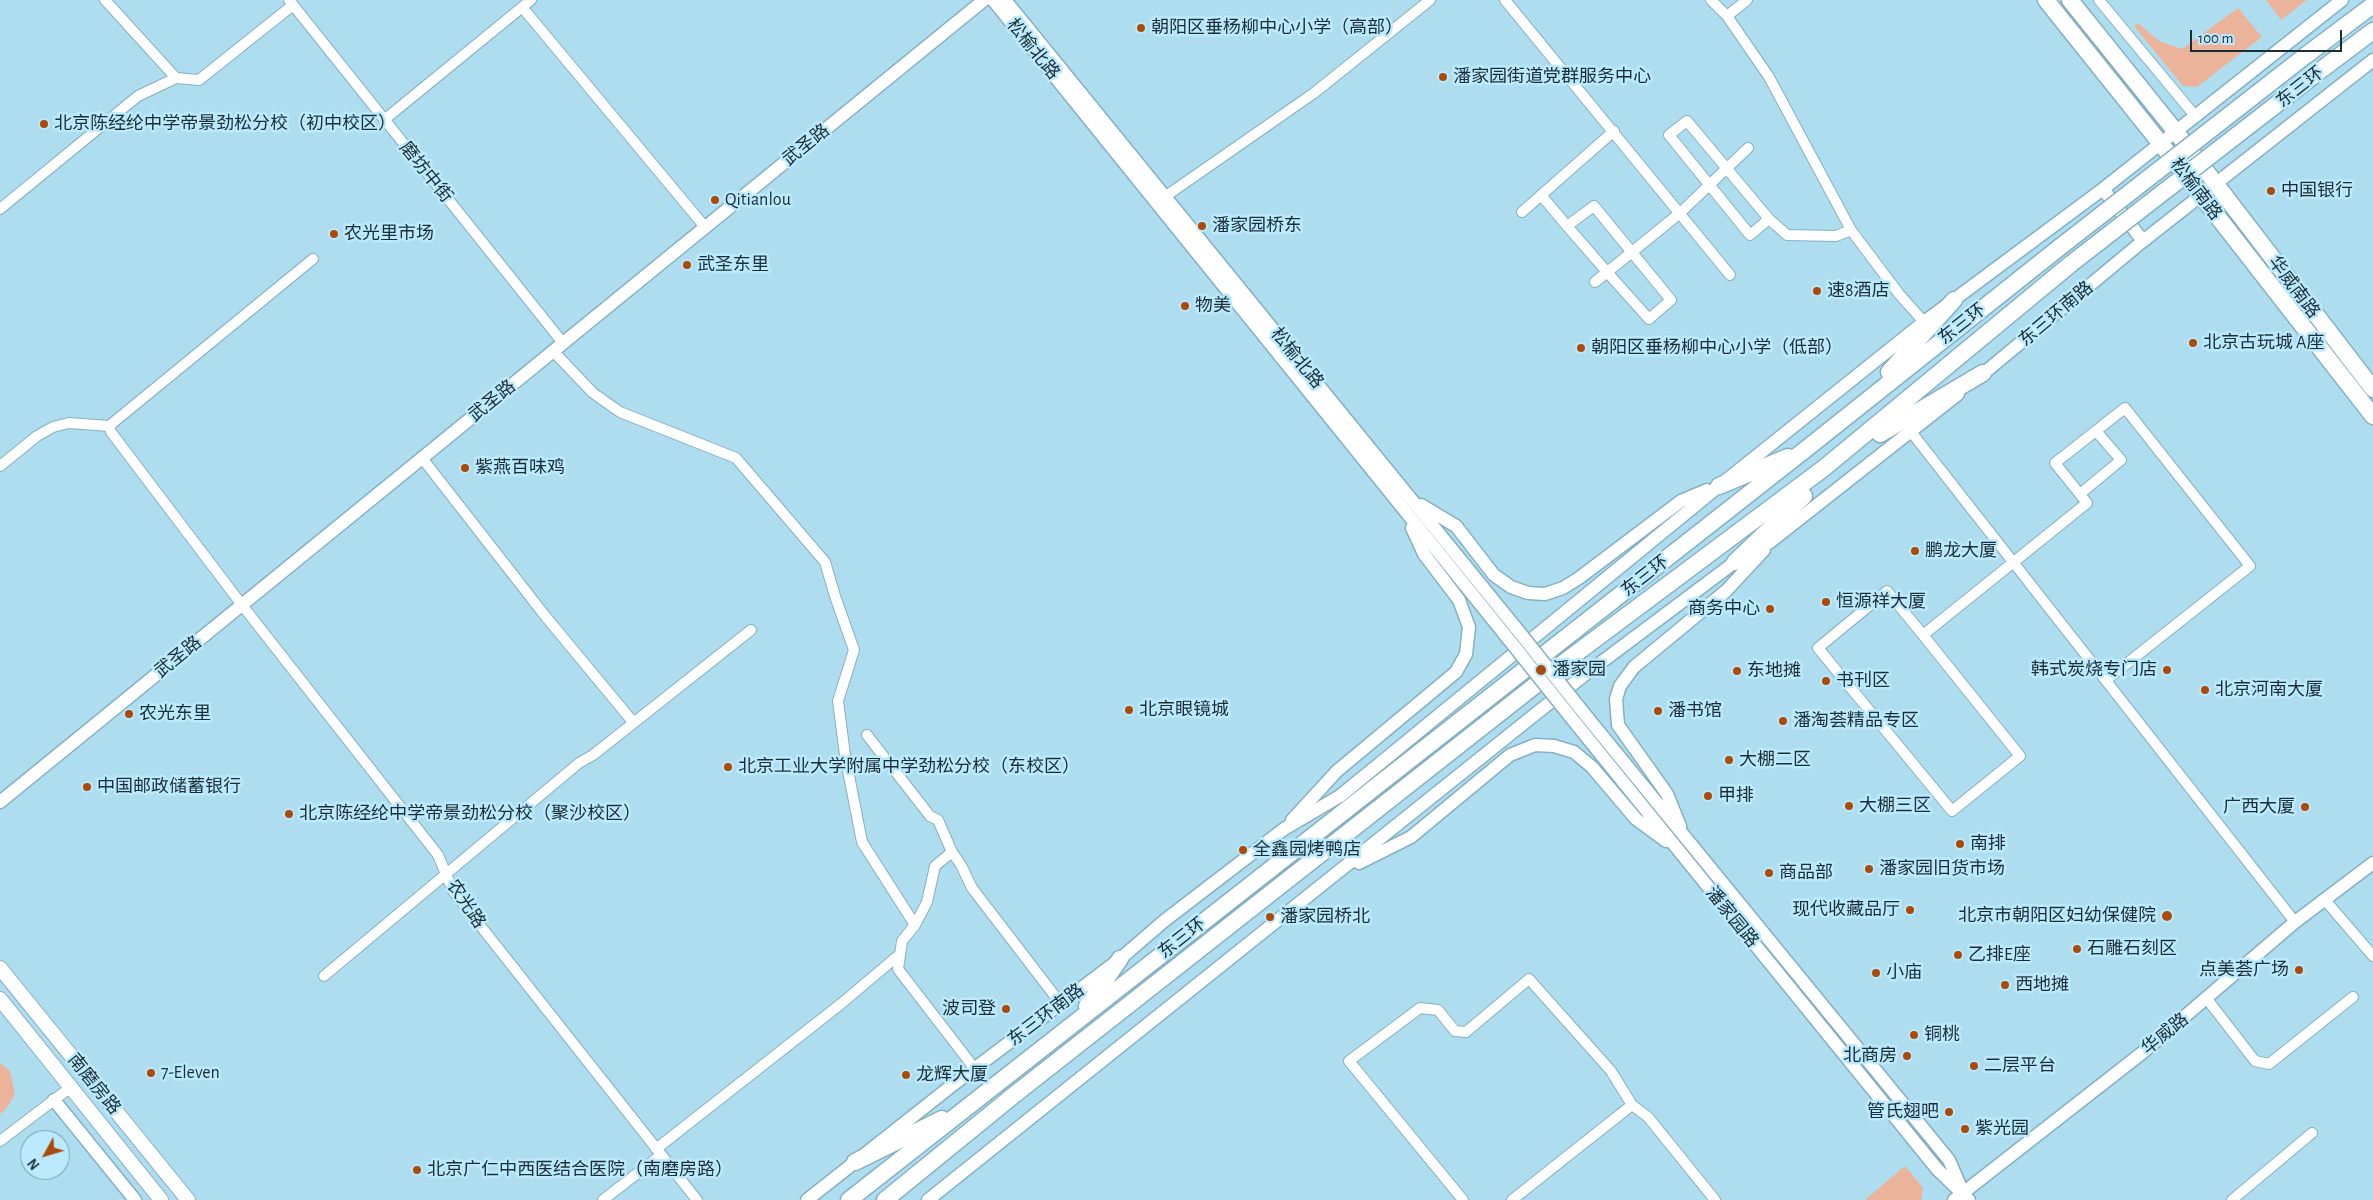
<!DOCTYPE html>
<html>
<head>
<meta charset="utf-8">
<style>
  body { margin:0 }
  #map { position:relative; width:2373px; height:1200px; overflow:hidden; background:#afddf0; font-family:"Alegreya Sans",sans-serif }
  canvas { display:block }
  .north { position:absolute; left:20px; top:1130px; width:50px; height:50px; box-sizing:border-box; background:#bbeafe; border:1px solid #7b9eae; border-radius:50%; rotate:231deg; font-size:14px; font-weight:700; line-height:20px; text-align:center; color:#1b2d35 }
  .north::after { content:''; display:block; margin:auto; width:18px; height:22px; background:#ac4a09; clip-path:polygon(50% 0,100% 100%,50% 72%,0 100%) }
  .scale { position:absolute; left:2190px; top:30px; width:152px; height:22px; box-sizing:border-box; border:2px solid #1b2d35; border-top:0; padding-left:6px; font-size:15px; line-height:18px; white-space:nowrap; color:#1b2d35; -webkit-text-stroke:4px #bbeafe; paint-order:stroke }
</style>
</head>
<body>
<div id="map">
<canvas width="2373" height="1200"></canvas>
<div class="north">N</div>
<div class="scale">100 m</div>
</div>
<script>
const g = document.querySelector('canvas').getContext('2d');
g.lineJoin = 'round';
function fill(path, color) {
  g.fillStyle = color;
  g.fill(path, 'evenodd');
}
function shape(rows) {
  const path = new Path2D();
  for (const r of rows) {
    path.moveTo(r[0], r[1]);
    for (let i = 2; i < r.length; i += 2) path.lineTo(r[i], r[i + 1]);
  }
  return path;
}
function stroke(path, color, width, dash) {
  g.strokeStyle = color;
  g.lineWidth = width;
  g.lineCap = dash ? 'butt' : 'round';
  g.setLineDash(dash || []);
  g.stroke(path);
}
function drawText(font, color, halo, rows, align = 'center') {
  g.font = font + ' "Alegreya Sans","Noto Sans SC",sans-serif';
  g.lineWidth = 5;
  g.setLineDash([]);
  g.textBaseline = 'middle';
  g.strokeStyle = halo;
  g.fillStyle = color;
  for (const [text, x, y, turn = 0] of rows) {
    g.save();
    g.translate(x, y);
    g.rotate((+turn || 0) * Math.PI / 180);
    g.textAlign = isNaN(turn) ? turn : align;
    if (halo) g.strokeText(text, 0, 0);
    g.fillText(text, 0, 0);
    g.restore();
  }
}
const green = shape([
  [2266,0,2307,0,2281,20],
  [2238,8,2262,37,2197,87,2183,86,2134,26,2138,23,2159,41,2182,49],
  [0,1063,10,1071,15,1094,6,1109,0,1114],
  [1905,1166,1923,1188,1921,1200,1865,1200]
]);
const minor = shape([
  [105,0,176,78],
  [289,0,563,343],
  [1505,0,1730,275],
  [1711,0,1727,16,1769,77,1851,230,1899,294,1924,322],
  [2099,0,2196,117],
  [522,7,705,227],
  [1727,16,1747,0],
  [384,120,531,0],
  [1687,121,1769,219,1750,235,1669,135,1687,121],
  [1541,195,1567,226,1607,272,1649,319,1671,300,1594,206,1567,226],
  [1166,196,1314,93,1430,0],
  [0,209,138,96,176,78,199,80,293,5],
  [1522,212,1614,131],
  [1769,219,1787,235,1836,236,1851,230],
  [1595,282,1680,213,1748,148],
  [553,351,593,393,620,412,736,458,825,562,835,596,854,650,838,701,845,755,862,842,915,925,902,941,898,969,975,1069],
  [109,426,111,432,242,605,438,855,453,891,697,1200],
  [1912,433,2295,922],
  [422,458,546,617,633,722],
  [0,466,37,436,53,427,69,423,109,426,313,259],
  [2080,494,2121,460,2096,431],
  [1923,635,1887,591,1818,648,1952,811,2020,756,1923,635,2087,503,2055,463,2125,408,2250,566,2106,680],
  [867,735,930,816,938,820,952,852,961,865,972,888,1061,1004],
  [2325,900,2373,956],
  [915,925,927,902,935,866,952,852],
  [324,976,579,763,593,755,751,630],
  [2207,999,2255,1061,2269,1064,2353,997],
  [0,1141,71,1087],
  [656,1149,842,1003,900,954],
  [603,1200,661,1155],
  [1463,1200,1349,1061,1420,1008,1438,1010,1455,1031,1466,1032,1529,979,1611,1071,1632,1105,1648,1117,1715,1200],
  [1512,1200,1632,1105],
  [2232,1200,2312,1133]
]);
const tertiary = shape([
  [993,0,1506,636],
  [1005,0,1516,628],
  [2103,189,2143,241],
  [1978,378,2143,241,2373,60],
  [1421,505,1456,526,1494,575,1511,587,1528,593,1545,594,1563,588,1579,578,1681,501,1707,490],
  [1587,717,1949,1160,1961,1188],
  [1577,725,1937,1169,1969,1200],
  [0,802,984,0],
  [1292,820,1337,771,1456,672,1466,654,1469,627,1459,600,1424,554,1412,528],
  [1680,826,1667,794,1618,725,1616,699,1620,686,1634,667,1726,591,1764,550],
  [1359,863,1411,837,1510,755,1535,745,1554,746,1574,752,1592,767,1636,819,1666,841],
  [54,1100,135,1200],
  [807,1200,950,1087,1120,959,1164,921,1284,829,1340,796,1719,486,1924,322,2103,189,2342,0],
  [928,1200,1583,676,1735,562,1770,542,1958,394],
  [1954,1200,2142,1053,2295,922,2373,863]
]);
const secondary = shape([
  [0,968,188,1200],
  [0,999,161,1200]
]);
const primary = shape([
  [2046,0,2161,144,2373,416],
  [2070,0,2176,132,2373,389]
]);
const trunk = shape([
  [2305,56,2373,5],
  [2317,73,2373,31],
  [1889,372,1954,300],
  [1880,434,1983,373],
  [1719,486,1788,457],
  [1735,562,1804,496],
  [1087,1006,1120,959],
  [855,1162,942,1119],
  [849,1200,1806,449,2060,247],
  [885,1200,1014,1095,1566,661,1824,468,2072,263]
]);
const tertiaryBridge = shape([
  [1516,628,1587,717],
  [1506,636,1577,725]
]);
const trunkBridge = shape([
  [2060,247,2305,56],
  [2072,263,2317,73]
]);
const markers = [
  [1141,28,5,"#ac4a09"],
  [1443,77,5,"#ac4a09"],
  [44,124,5,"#ac4a09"],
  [2271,191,5,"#ac4a09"],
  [715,200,5,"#ac4a09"],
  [1202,226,5,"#ac4a09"],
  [334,234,5,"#ac4a09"],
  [687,265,5,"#ac4a09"],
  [1817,291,5,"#ac4a09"],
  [1185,306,5,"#ac4a09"],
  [2193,343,5,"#ac4a09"],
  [1581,348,5,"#ac4a09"],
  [465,468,5,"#ac4a09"],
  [1915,551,5,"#ac4a09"],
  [1826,602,5,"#ac4a09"],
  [1770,609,5,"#ac4a09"],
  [1541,670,6,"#ac4a09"],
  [2167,670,5,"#ac4a09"],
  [1737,671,5,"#ac4a09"],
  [1826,681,5,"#ac4a09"],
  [2205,690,5,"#ac4a09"],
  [1129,710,5,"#ac4a09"],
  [1658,711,5,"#ac4a09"],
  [129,714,5,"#ac4a09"],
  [1783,721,5,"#ac4a09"],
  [1729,760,5,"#ac4a09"],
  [728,767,5,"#ac4a09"],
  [87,787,5,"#ac4a09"],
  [1708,796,5,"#ac4a09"],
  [1849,806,5,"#ac4a09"],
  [2305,807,5,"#ac4a09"],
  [289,814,5,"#ac4a09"],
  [1960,844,5,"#ac4a09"],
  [1243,850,5,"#ac4a09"],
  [1869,869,5,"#ac4a09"],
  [1769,873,5,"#ac4a09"],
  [1910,910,5,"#ac4a09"],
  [2167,916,6,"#ac4a09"],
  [1270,917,5,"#ac4a09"],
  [2077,949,5,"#ac4a09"],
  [1958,955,5,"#ac4a09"],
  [2299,970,5,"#ac4a09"],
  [1876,973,5,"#ac4a09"],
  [2005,985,5,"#ac4a09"],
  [1006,1009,5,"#ac4a09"],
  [1914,1035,5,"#ac4a09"],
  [1907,1056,5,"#ac4a09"],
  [1974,1066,5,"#ac4a09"],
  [151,1073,5,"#ac4a09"],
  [906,1075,5,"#ac4a09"],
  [1949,1112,5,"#ac4a09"],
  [1965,1129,5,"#ac4a09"],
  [417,1170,5,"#ac4a09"]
];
const poiNames = [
  ["朝阳区垂杨柳中心小学（高部）",1151,28],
  ["潘家园街道党群服务中心",1453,77],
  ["北京陈经纶中学帝景劲松分校（初中校区）",54,124],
  ["中国银行",2281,191],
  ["Qitianlou",725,200],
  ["潘家园桥东",1212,226],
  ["农光里市场",344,234],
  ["武圣东里",697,265],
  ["速8酒店",1827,291],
  ["物美",1195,306],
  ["北京古玩城 A座",2203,343],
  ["朝阳区垂杨柳中心小学（低部）",1591,348],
  ["紫燕百味鸡",475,468],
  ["鹏龙大厦",1925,551],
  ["恒源祥大厦",1836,602],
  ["商务中心",1760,609,"right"],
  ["潘家园",1552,670],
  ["韩式炭烧专门店",2157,670,"right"],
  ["东地摊",1747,671],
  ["书刊区",1836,681],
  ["北京河南大厦",2215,690],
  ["北京眼镜城",1139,710],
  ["潘书馆",1668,711],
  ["农光东里",139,714],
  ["潘淘荟精品专区",1793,721],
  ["大棚二区",1739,760],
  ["北京工业大学附属中学劲松分校（东校区）",738,767],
  ["中国邮政储蓄银行",97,787],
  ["甲排",1718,796],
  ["大棚三区",1859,806],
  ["广西大厦",2295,807,"right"],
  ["北京陈经纶中学帝景劲松分校（聚沙校区）",299,814],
  ["南排",1970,844],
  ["全鑫园烤鸭店",1253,850],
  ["潘家园旧货市场",1879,869],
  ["商品部",1779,873],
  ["现代收藏品厅",1900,910,"right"],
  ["北京市朝阳区妇幼保健院",2156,916,"right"],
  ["潘家园桥北",1280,917],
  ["石雕石刻区",2087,949],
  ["乙排E座",1968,955],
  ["点美荟广场",2289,970,"right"],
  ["小庙",1886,973],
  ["西地摊",2015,985],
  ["波司登",996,1009,"right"],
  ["铜桃",1924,1035],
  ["北商房",1897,1056,"right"],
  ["二层平台",1984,1066],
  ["7-Eleven",161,1073],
  ["龙辉大厦",916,1075],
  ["管氏翅吧",1939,1112,"right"],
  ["紫光园",1975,1129],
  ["北京广仁中西医结合医院（南磨房路）",427,1170]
];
const streetNames = [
  ["松榆北路",1033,49,51],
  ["东三环",2300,87,-38],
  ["武圣路",806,145,-39],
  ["磨坊中街",426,172,51],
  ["松榆南路",2196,189,53],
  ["华威南路",2294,287,53],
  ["东三环南路",2056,314,-40],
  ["东三环",1962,324,-38],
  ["松榆北路",1297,358,51],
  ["武圣路",492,401,-39],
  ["东三环",1645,576,-38],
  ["武圣路",178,657,-39],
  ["农光路",466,904,56],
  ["潘家园路",1732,917,51],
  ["东三环",1182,938,-38],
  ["东三环南路",1046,1015,-37],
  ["华威路",2165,1034,-39],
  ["南磨房路",94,1084,51]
];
fill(green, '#ebb49a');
stroke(minor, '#84b0c4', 12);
stroke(tertiary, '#84b0c4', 15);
stroke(secondary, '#84b0c4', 16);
stroke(primary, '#84b0c4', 19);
stroke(trunk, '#84b0c4', 19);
stroke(minor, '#fff', 10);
stroke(tertiary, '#fff', 12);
stroke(secondary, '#fff', 14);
stroke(primary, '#fff', 16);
stroke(trunk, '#fff', 16);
stroke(tertiaryBridge, '#84b0c4', 15, []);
stroke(trunkBridge, '#84b0c4', 19, []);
stroke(tertiaryBridge, '#fff', 12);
stroke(trunkBridge, '#fff', 16);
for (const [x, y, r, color] of markers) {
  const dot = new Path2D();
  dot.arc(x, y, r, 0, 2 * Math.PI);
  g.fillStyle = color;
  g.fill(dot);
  stroke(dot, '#bbeafe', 2);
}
drawText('18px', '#1b2d35', '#bbeafe', poiNames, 'left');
drawText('18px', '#1b2d35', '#bbeafe', streetNames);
</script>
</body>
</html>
